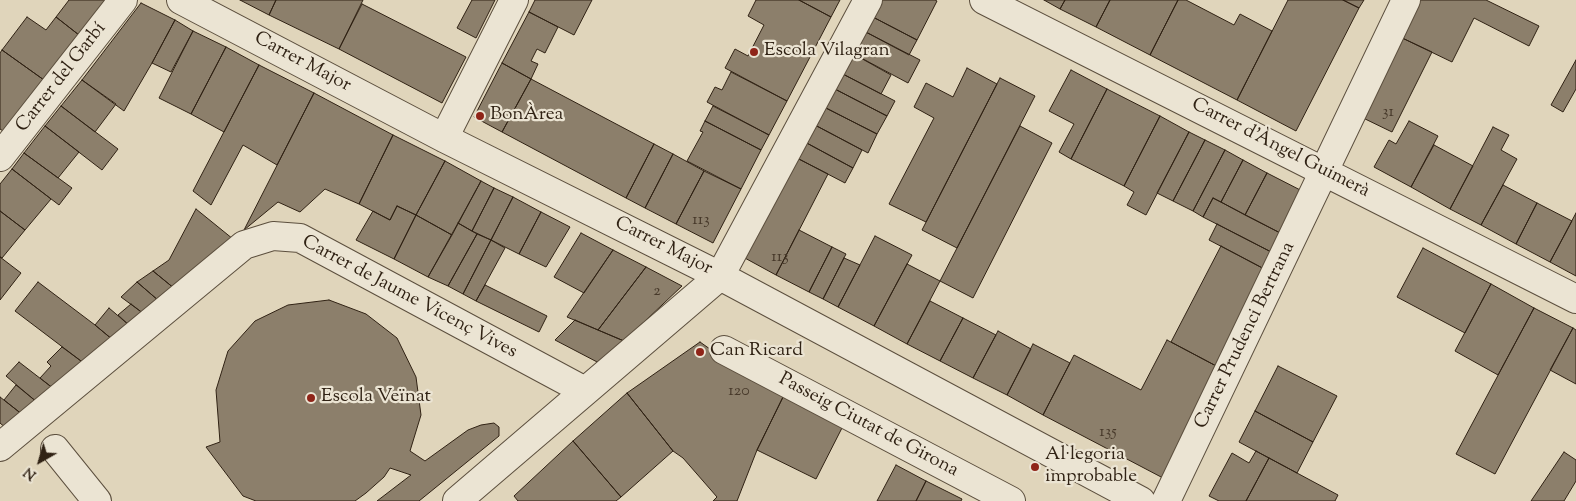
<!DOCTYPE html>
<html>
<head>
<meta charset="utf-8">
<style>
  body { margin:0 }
  #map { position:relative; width:1576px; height:501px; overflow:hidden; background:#e0d5bb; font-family:"Sorts Mill Goudy",serif }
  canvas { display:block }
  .north { position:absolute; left:15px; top:436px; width:50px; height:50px; -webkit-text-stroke:4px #ebe4d3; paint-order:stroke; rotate:218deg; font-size:14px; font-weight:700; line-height:20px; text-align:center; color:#302214 }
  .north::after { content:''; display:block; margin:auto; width:18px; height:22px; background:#302214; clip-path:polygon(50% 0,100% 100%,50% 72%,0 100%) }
</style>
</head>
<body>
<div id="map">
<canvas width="1576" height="501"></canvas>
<div class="north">N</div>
</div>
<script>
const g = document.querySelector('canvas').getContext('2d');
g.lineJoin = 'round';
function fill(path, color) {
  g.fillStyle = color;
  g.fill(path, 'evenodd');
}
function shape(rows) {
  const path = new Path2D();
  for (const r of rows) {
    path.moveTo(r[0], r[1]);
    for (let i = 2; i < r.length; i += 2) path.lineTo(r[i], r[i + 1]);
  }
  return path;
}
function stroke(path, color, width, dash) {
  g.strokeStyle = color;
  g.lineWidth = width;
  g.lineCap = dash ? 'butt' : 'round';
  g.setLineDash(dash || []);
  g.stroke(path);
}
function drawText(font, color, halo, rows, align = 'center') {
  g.font = font + ' "Sorts Mill Goudy",serif';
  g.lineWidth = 4.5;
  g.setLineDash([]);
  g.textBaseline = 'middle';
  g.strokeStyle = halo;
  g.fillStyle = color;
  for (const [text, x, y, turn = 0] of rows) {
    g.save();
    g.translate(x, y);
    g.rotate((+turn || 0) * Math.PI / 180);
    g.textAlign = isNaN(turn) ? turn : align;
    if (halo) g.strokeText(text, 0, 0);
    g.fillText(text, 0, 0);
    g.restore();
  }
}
const building = shape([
  [69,0,107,0,79,35,56,17,69,0],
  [240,0,276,0,269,15,240,0],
  [276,0,363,0,339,49,269,15,276,0],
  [472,0,495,0,476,38,457,28,472,0],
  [535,0,592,0,574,35,529,12,535,0],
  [756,0,799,0,831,17,787,101,725,68,735,49,748,56,764,25,748,16,756,0],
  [799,0,840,0,831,17,799,0],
  [877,0,935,0,937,1,917,40,869,15,877,0],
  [1044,0,1065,0,1060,9,1044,0],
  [1065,0,1110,0,1096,27,1060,9,1065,0],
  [1110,0,1178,0,1150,55,1096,27,1110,0],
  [1178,0,1186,0,1234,25,1240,14,1272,31,1237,100,1150,55,1178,0],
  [1288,0,1343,0,1359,8,1296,131,1237,100,1288,0],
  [1343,0,1364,0,1359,8,1343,0],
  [1416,0,1486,0,1539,26,1529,46,1474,18,1452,62,1398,36,1416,0],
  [141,3,175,20,152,63,124,111,82,80,141,3],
  [362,4,466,57,442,103,339,49,362,4],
  [529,12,558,27,545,53,537,49,531,61,538,64,531,79,502,63,529,12],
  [869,15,917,40,909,55,862,30,869,15],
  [27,17,46,30,56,17,79,35,44,80,2,50,27,17],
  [175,20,193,31,171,72,152,63,175,20],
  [862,30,920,60,908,83,850,52,862,30],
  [193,31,226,47,191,114,159,98,193,31],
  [1398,36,1432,52,1392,132,1359,116,1398,36],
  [226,47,259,65,224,132,191,114,226,47],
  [2,50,44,80,3,131,0,129,0,53,2,50],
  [850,52,891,75,881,94,839,72,850,52],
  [1576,60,1576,89,1563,112,1551,105,1576,60],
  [502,63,531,79,502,132,474,117,502,63],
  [259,65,314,93,277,165,243,145,211,205,193,191,259,65],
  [967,68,997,84,926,222,889,204,934,118,914,107,926,83,953,97,967,68],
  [1071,70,1107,89,1071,159,1059,152,1074,124,1049,111,1071,70],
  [731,72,787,101,769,135,707,102,715,87,722,90,731,72],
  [839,72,895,101,887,116,831,87,839,72],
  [1000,78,1035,96,957,248,922,230,1000,78],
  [531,79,654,144,626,198,502,132,531,79],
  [82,80,116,104,95,132,61,106,82,80],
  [831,87,887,116,877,134,822,106,831,87],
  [1107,89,1160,116,1124,186,1071,159,1107,89],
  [314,93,393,135,359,204,325,189,300,212,278,202,244,230,314,93],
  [61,106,118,149,102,170,45,126,61,106],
  [713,106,769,135,761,150,705,121,713,106],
  [822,106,877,134,868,153,813,124,822,106],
  [1160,116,1189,132,1146,215,1127,205,1134,192,1124,186,1160,116],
  [705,121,761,150,741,189,687,161,703,132,700,131,705,121],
  [1409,121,1438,136,1411,187,1374,167,1389,140,1396,144,1409,121],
  [813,124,862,150,853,168,803,141,813,124],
  [45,126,79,152,58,178,24,153,45,126],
  [1020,126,1052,143,973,298,940,281,1020,126],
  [1493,127,1509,135,1501,150,1517,159,1481,225,1450,209,1493,127],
  [1189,132,1205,140,1173,201,1157,193,1189,132],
  [393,135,445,161,416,215,397,206,390,220,359,204,393,135],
  [1205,140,1225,150,1193,211,1173,201,1205,140],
  [803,141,853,168,845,183,795,157,803,141],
  [654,144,673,154,645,208,626,198,654,144],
  [1434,145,1473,166,1450,209,1411,187,1434,145],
  [1225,150,1243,160,1221,202,1213,198,1203,217,1193,211,1225,150],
  [24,153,72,188,59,205,12,169,24,153],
  [673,154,704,171,676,224,645,208,673,154],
  [795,157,828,174,776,275,743,257,795,157],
  [1243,160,1267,173,1245,215,1221,202,1243,160],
  [445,161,481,181,452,235,416,215,445,161],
  [12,169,51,199,25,230,0,211,0,184,12,169],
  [704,171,741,189,713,243,676,224,704,171],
  [1267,173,1310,195,1288,237,1245,215,1267,173],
  [481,181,494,188,472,231,458,223,481,181],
  [1503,185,1537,203,1516,244,1481,225,1503,185],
  [494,188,513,197,491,240,472,231,494,188],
  [513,197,541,212,519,254,491,240,513,197],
  [1213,198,1288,237,1279,256,1203,217,1213,198],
  [1537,203,1572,221,1550,262,1516,244,1537,203],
  [397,206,416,215,394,259,356,240,373,211,390,220,397,206],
  [196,209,233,239,175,289,153,271,169,260,196,209],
  [0,211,25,230,2,258,0,257,0,211],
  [541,212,570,227,546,267,519,254,541,212],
  [1576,213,1576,276,1550,262,1576,213],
  [416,215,452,235,428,277,394,259,416,215],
  [458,223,477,234,448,286,428,277,458,223],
  [1217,224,1279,256,1270,272,1209,240,1217,224],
  [799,230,832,247,809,292,776,275,799,230],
  [581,233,613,250,584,293,554,277,581,233],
  [477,234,491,240,463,294,448,286,477,234],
  [875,236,912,255,874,326,838,307,875,236],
  [491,240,505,248,476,301,463,294,491,240],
  [1221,246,1270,272,1220,368,1171,342,1221,246],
  [832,247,846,254,823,299,809,292,832,247],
  [1423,248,1491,284,1465,333,1397,297,1423,248],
  [613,250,646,267,598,330,567,317,613,250],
  [0,257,21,273,0,300,0,257],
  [844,258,860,265,838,307,823,299,844,258],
  [907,264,940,281,907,344,874,326,907,264],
  [646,267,682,286,624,341,598,330,646,267],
  [153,271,175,289,159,301,137,282,153,271],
  [38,282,95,325,113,340,85,364,15,311,38,282],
  [137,282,159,301,144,314,121,297,137,282],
  [1491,284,1534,308,1498,375,1455,351,1491,284],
  [485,285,547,316,539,332,476,301,485,285],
  [329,300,366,314,397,338,416,377,421,415,410,451,425,461,468,430,481,425,494,423,499,427,499,436,419,501,377,501,411,475,390,468,384,477,366,493,355,501,256,501,243,496,206,447,220,442,216,390,228,351,255,321,288,305,329,300],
  [930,301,963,318,940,361,907,344,930,301],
  [131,304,144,314,130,326,118,315,131,304],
  [109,308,130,326,113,340,95,325,109,308],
  [1534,308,1573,328,1495,474,1456,454,1534,308],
  [963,318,996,335,973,378,940,361,963,318],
  [575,320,598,330,624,341,601,364,555,340,575,320],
  [1573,328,1576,330,1576,384,1550,370,1573,328],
  [998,331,1031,349,1007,395,973,378,998,331],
  [1167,340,1220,368,1163,478,1043,415,1074,355,1141,390,1167,340],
  [700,342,734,366,784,395,757,450,737,501,713,501,717,497,683,458,673,451,627,393,700,342],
  [1033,344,1070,363,1043,415,1007,395,1033,344],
  [62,347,85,364,54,389,40,378,51,366,47,362,62,347],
  [19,362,54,389,38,403,6,376,19,362],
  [1278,366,1337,396,1313,442,1255,411,1278,366],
  [16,385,38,403,23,415,4,400,16,385],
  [627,393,673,451,621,497,573,441,627,393],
  [784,395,844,424,816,479,757,450,784,395],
  [0,397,23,415,7,429,0,423,0,397],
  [1255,411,1313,442,1297,473,1239,442,1255,411],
  [573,441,621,497,616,501,518,501,514,496,573,441],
  [1256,451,1269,458,1246,501,1219,501,1209,496,1232,453,1249,463,1256,451],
  [1564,452,1576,460,1576,481,1564,501,1531,501,1564,452],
  [1269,458,1338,495,1335,501,1246,501,1269,458],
  [896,465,926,481,916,501,877,501,896,465],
  [926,481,962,499,961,501,916,501,926,481]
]);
const minor = shape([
  [181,0,444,138,720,276,1141,501],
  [984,0,1576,299],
  [444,138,514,0],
  [0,157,123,0],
  [724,350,1011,501],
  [0,447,244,245,273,236,300,238,585,391],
  [55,449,97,501],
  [457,501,720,276,868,0],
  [1166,501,1406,0]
]);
const markers = [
  [754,52,5,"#8f2418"],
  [480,116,5,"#8f2418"],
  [700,352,5,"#8f2418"],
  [311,398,5,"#8f2418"],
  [1035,467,5,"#8f2418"]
];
const numberNames = [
  ["31",1388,113],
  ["113",701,221],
  ["113",780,258],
  ["2",657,292],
  ["120",739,392],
  ["135",1108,433]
];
const poiNames = [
  ["Escola Vilagran",764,52],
  ["BonÀrea",490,116],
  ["Can Ricard",710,352],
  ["Escola Veïnat",321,398],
  ["Al·legoria",1045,456],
  ["improbable",1045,478]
];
const streetNames = [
  ["Carrer Major",302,63,28],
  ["Carrer del Garbí",62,78,-52],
  ["Carrer d'Àngel Guimerà",1280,149,27],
  ["Carrer Major",663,247,27],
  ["Carrer de Jaume Vicenç Vives",409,298,28],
  ["Carrer Prudenci Bertrana",1246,336,-64],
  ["Passeig Ciutat de Girona",868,426,28]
];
fill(building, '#8c7f6b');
stroke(building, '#302214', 1);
stroke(minor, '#5c4f3e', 30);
stroke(minor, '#ebe4d3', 28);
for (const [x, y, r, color] of markers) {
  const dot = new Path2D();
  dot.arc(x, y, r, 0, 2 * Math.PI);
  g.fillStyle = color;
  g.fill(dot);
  stroke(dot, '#ebe4d3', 2);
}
drawText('16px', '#47392a', null, numberNames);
drawText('19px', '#302214', '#ebe4d3', poiNames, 'left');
drawText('19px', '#302214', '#ebe4d3', streetNames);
</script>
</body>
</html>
